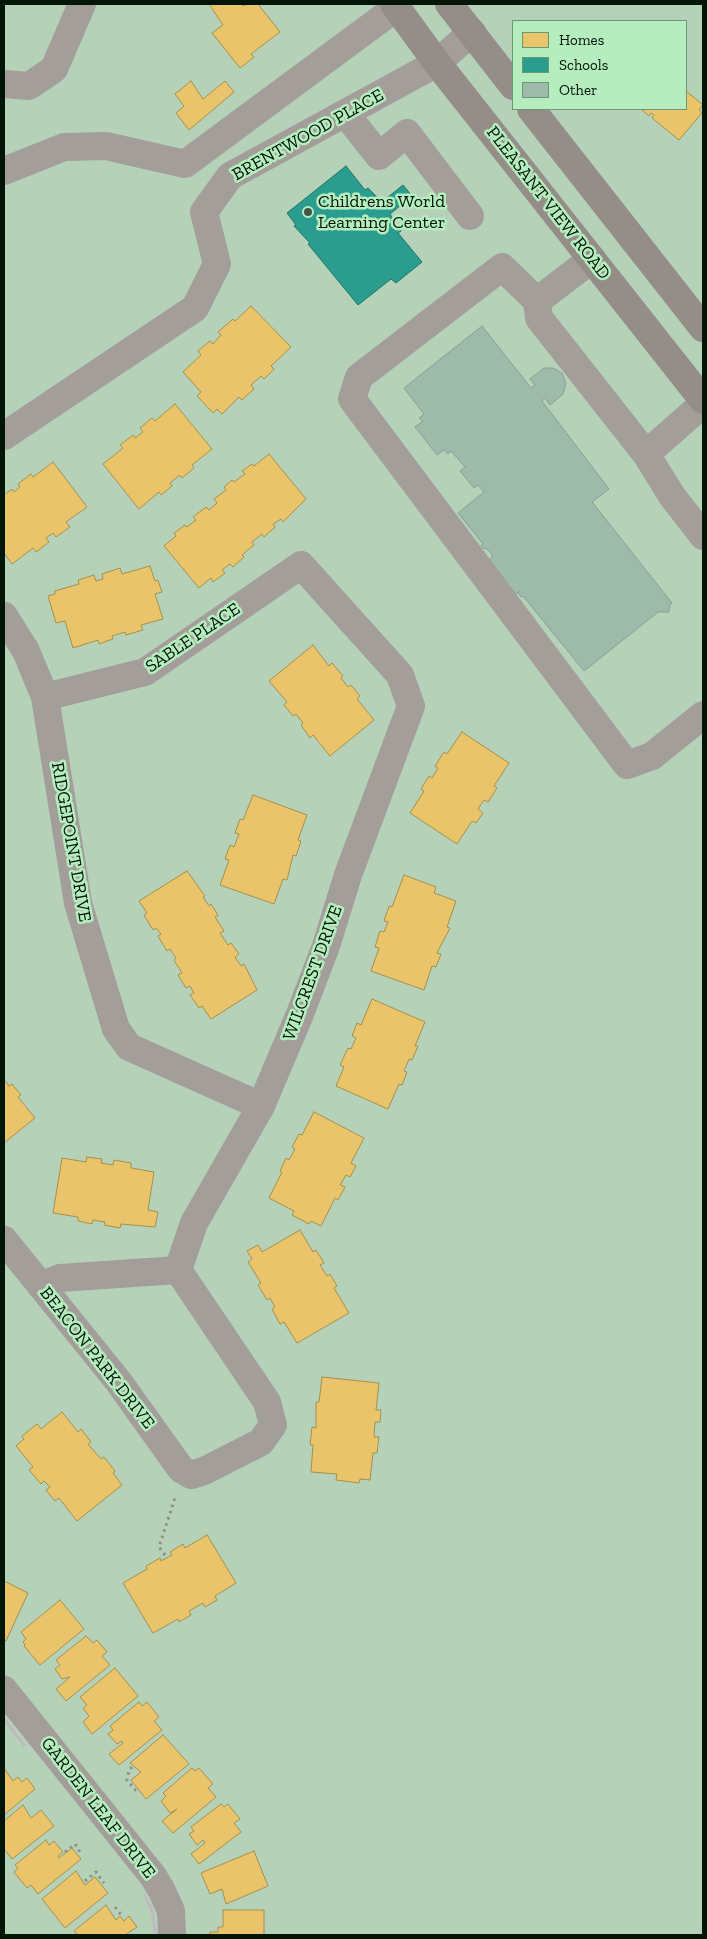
<!DOCTYPE html>
<html>
<head>
<meta charset="utf-8">
<style>
  body { margin:0 }
  #map { position:relative; width:707px; height:1939px; overflow:hidden; background:#b5d2b9; font-family:"Zilla Slab",serif }
  canvas { display:block }
  .frame { position:absolute; inset:0; border:5px solid #021506; pointer-events:none }
  .legend { position:absolute; left:512px; top:20px; width:175px; height:90px; box-sizing:border-box; background:#b5edbe; border:1px solid #6d9774; margin:0; padding:6px 9px; list-style:none; font-size:15px; color:#021506 }
  .legend li { display:flex; align-items:center; gap:10px; height:25px }
  .legend b { width:25px; border:1px solid #6d9774 }
</style>
</head>
<body>
<div id="map">
<canvas width="707" height="1939"></canvas>
<div class="frame"></div>
<ul class="legend">
<li><b style="height:14px;background:#e9c46a"></b>Homes</li>
<li><b style="height:14px;background:#2a9d8f"></b>Schools</li>
<li><b style="height:14px;background:#9ebaaa"></b>Other</li>
</ul>
</div>
<script>
const g = document.querySelector('canvas').getContext('2d');
g.lineJoin = 'round';
function fill(path, color) {
  g.fillStyle = color;
  g.fill(path, 'evenodd');
}
function shape(rows) {
  const path = new Path2D();
  for (const r of rows) {
    path.moveTo(r[0], r[1]);
    for (let i = 2; i < r.length; i += 2) path.lineTo(r[i], r[i + 1]);
  }
  return path;
}
function stroke(path, color, width, dash) {
  g.strokeStyle = color;
  g.lineWidth = width;
  g.lineCap = dash ? 'butt' : 'round';
  g.setLineDash(dash || []);
  g.stroke(path);
}
function drawText(font, color, halo, rows, align = 'center') {
  g.font = font + ' "Zilla Slab",serif';
  g.lineWidth = 5;
  g.setLineDash([]);
  g.textBaseline = 'middle';
  g.strokeStyle = halo;
  g.fillStyle = color;
  for (const [text, x, y, turn = 0] of rows) {
    g.save();
    g.translate(x, y);
    g.rotate((+turn || 0) * Math.PI / 180);
    g.textAlign = isNaN(turn) ? turn : align;
    if (halo) g.strokeText(text, 0, 0);
    g.fillText(text, 0, 0);
    g.restore();
  }
}
const green = shape([
  [4,1717,26,1745,24,1747,4,1722],
  [145,1894,154,1910,157,1935,154,1935,151,1912,143,1896]
]);
const homes = shape([
  [209,4,241,4,243,6,247,4,258,4,280,32,251,54,254,57,240,68,212,33,223,25,209,4],
  [191,81,203,99,225,81,234,92,189,130,176,113,184,106,175,94,191,81],
  [686,91,703,105,699,110,702,113,679,140,652,118,654,115,651,113,649,116,641,109,686,109,686,91],
  [251,306,291,347,271,366,274,369,264,379,261,376,251,385,254,389,242,400,239,397,222,414,217,409,213,413,197,396,201,392,183,372,201,355,198,351,210,341,213,344,221,335,218,332,233,319,235,321,251,306],
  [175,404,212,449,192,465,194,468,182,478,180,475,170,483,172,486,161,495,159,492,139,509,103,464,123,448,120,445,133,435,135,438,143,432,140,428,152,418,155,421,175,404],
  [269,454,306,499,283,522,281,519,273,524,275,527,264,537,262,534,252,542,254,545,242,555,244,557,233,567,230,564,222,570,225,573,213,582,211,578,199,588,164,546,176,536,174,533,185,525,187,527,196,520,193,517,206,507,209,510,217,503,214,499,226,490,224,487,232,480,234,482,245,474,242,471,252,464,254,466,269,454],
  [53,462,87,507,66,522,70,527,56,537,53,533,46,538,49,542,36,552,33,548,12,564,4,553,4,495,12,489,14,492,20,487,18,484,31,474,33,477,53,462],
  [150,566,155,581,158,580,162,592,155,594,163,619,141,625,143,630,126,635,125,632,112,636,113,639,99,644,98,640,73,648,65,621,56,623,48,596,55,594,55,591,79,584,78,580,94,575,96,581,103,579,102,574,120,568,122,574,150,566],
  [313,645,329,666,332,663,343,676,341,678,348,687,351,685,360,696,357,699,374,720,330,756,313,735,310,738,301,725,303,723,296,714,293,716,284,705,287,702,269,681,313,645],
  [462,732,509,763,494,786,497,788,488,802,484,800,478,809,483,813,476,823,472,821,457,844,410,813,424,791,421,789,429,776,432,778,438,768,435,766,444,752,447,754,462,732],
  [253,795,307,815,298,840,301,841,296,856,293,855,287,880,283,879,274,904,220,885,229,860,225,859,230,845,234,847,239,834,235,833,240,819,243,820,253,795],
  [187,871,205,896,203,897,209,906,211,904,218,915,215,917,224,931,220,933,228,945,231,943,239,954,235,957,241,966,244,964,257,990,211,1019,202,1006,199,1008,190,995,194,993,190,986,186,988,178,975,182,973,174,960,176,958,170,949,167,951,158,936,161,934,156,928,153,930,144,915,147,913,139,901,187,871],
  [404,875,436,887,434,893,456,901,447,927,450,928,437,953,441,954,436,967,432,966,424,990,371,971,379,948,375,947,380,931,384,932,388,922,384,921,389,906,392,907,404,875],
  [372,999,425,1022,415,1046,418,1046,412,1060,409,1059,404,1071,407,1072,402,1085,399,1084,388,1109,336,1086,344,1067,340,1065,348,1048,351,1049,356,1038,352,1036,357,1023,361,1025,372,999],
  [4,1080,9,1086,12,1084,21,1095,18,1097,35,1118,4,1143,4,1080],
  [314,1112,364,1138,351,1163,356,1166,350,1177,346,1175,340,1185,345,1187,338,1200,335,1198,321,1226,311,1221,309,1224,292,1215,294,1211,269,1198,282,1172,280,1171,286,1158,289,1160,295,1149,292,1147,299,1134,302,1135,314,1112],
  [87,1157,102,1159,101,1163,113,1165,114,1160,131,1163,131,1168,154,1172,148,1210,158,1212,155,1227,121,1224,120,1228,104,1225,105,1222,93,1220,92,1224,78,1221,78,1217,53,1213,62,1158,86,1162,87,1157],
  [300,1230,313,1252,316,1250,324,1263,320,1265,327,1276,330,1274,337,1286,334,1288,349,1313,297,1343,284,1322,280,1324,272,1309,275,1307,270,1298,267,1300,258,1285,261,1283,248,1262,252,1259,247,1251,258,1245,262,1252,300,1230],
  [322,1377,379,1383,376,1410,381,1410,380,1422,375,1422,374,1437,379,1437,377,1453,373,1453,370,1480,360,1479,359,1483,336,1480,337,1474,311,1472,313,1445,310,1445,312,1427,316,1428,316,1402,319,1402,322,1377],
  [62,1412,78,1432,81,1429,91,1442,88,1444,101,1459,104,1457,115,1471,113,1473,122,1485,77,1521,59,1498,55,1501,46,1490,50,1487,44,1481,41,1484,29,1470,33,1467,16,1446,24,1439,22,1436,37,1424,41,1429,62,1412],
  [207,1535,236,1583,215,1596,217,1600,205,1607,203,1603,189,1611,191,1615,179,1622,178,1619,153,1633,123,1583,147,1569,146,1566,160,1558,161,1561,172,1555,170,1552,183,1544,185,1548,207,1535],
  [4,1581,28,1593,6,1641,4,1640,4,1581],
  [60,1600,84,1629,40,1665,24,1646,25,1645,23,1642,26,1639,21,1632,60,1600],
  [86,1636,93,1643,97,1640,107,1652,102,1656,110,1665,66,1701,56,1689,70,1677,62,1679,55,1669,60,1665,56,1660,86,1636],
  [115,1668,138,1696,92,1734,83,1722,89,1716,83,1708,87,1705,80,1697,115,1668],
  [139,1702,142,1706,147,1702,159,1717,154,1721,162,1730,119,1765,109,1754,123,1743,122,1741,117,1744,108,1734,113,1730,110,1726,139,1702],
  [163,1735,189,1764,146,1799,131,1780,141,1772,130,1763,163,1735],
  [4,1768,13,1781,18,1777,22,1782,27,1778,35,1789,4,1815,4,1768],
  [192,1768,195,1771,199,1768,213,1784,208,1788,216,1797,173,1833,162,1821,177,1809,170,1813,161,1801,166,1796,163,1793,192,1768],
  [221,1804,224,1807,228,1804,240,1819,234,1823,241,1832,199,1864,191,1854,205,1843,203,1840,197,1845,189,1834,194,1831,191,1827,221,1804],
  [23,1805,31,1818,41,1810,54,1826,12,1859,4,1849,4,1821,23,1805],
  [46,1840,49,1845,54,1841,63,1852,58,1856,59,1858,72,1848,81,1859,38,1894,31,1885,27,1888,14,1872,18,1868,15,1865,46,1840],
  [254,1851,268,1886,226,1904,222,1889,210,1894,201,1873,254,1851],
  [76,1871,85,1885,95,1877,108,1893,65,1928,42,1899,76,1871],
  [106,1905,116,1920,120,1916,124,1921,129,1916,137,1927,125,1935,78,1935,74,1931,106,1905],
  [223,1910,264,1910,264,1935,210,1935,210,1932,218,1932,218,1927,223,1927,223,1910]
]);
const schools = shape([
  [346,166,365,190,368,188,382,202,403,185,412,196,390,214,401,231,398,233,422,262,396,283,391,279,358,305,308,244,310,243,294,226,296,225,287,213,346,166]
]);
const building = shape([
  [482,326,531,388,535,385,530,379,544,368,553,368,562,373,566,383,563,394,550,405,545,398,542,401,609,489,592,502,672,603,670,605,669,612,658,612,584,671,523,596,521,597,518,593,520,591,512,597,485,563,493,556,486,548,484,549,481,546,483,544,458,513,484,492,478,485,474,488,460,471,465,467,451,451,448,454,444,450,437,455,415,427,423,421,419,418,424,414,404,388,482,326]
]);
const path = shape([
  [165,1555,159,1547,176,1495],
  [132,1767,129,1770,127,1780,136,1791],
  [65,1852,75,1844,80,1852],
  [85,1881,96,1872,104,1883],
  [115,1907,123,1917]
]);
const minor = shape([
  [4,84,29,86,54,69,82,4],
  [345,113,379,156,407,133,470,216],
  [4,171,64,147,106,146,185,164,397,7],
  [592,259,537,301,502,267,359,377,352,399,627,765,652,756,703,715],
  [537,301,539,318,646,454,703,404],
  [4,436,195,308,217,264,204,212,230,176,437,63,472,32],
  [646,454,672,496,703,536],
  [4,616,26,651,45,697,78,903,116,1029,129,1047,261,1106],
  [4,1240,118,1381,181,1469,191,1475,204,1471,261,1442,273,1425,267,1402,178,1270],
  [41,1286,60,1278,178,1270,194,1223,261,1106,300,1014,326,946,348,875,411,706,400,675,301,565,145,672,45,697],
  [4,1690,153,1876,162,1891,171,1911,172,1935]
]);
const major = shape([
  [394,4,437,63,703,400],
  [449,4,513,86],
  [531,109,703,328]
]);
const markers = [
  [308,212,5,"#415745"]
];
const streetNames = [
  ["BRENTWOOD PLACE",308,135,-29],
  ["PLEASANT VIEW ROAD",548,203,52],
  ["SABLE PLACE",193,638,-34],
  ["RIDGEPOINT DRIVE",71,842,80],
  ["WILCREST DRIVE",313,973,-70],
  ["BEACON PARK DRIVE",97,1358,52],
  ["GARDEN LEAF DRIVE",98,1808,52]
];
const poiNames = [
  ["Childrens World",318,202],
  ["Learning Center",318,223]
];
fill(green, '#c1b8c1');
fill(homes, '#e9c46a');
stroke(homes, '#a4904c', 1);
fill(schools, '#2a9d8f');
stroke(schools, '#1e7466', 1);
fill(building, '#9ebaaa');
stroke(building, '#85a090', 1);
stroke(path, '#8d9189', 3, [2.5, 4]);
stroke(minor, '#a39e99', 28);
stroke(major, '#958d88', 28);
for (const [x, y, r, color] of markers) {
  const dot = new Path2D();
  dot.arc(x, y, r, 0, 2 * Math.PI);
  g.fillStyle = color;
  g.fill(dot);
  stroke(dot, '#b5edbe', 2);
}
drawText('18px', '#021506', '#b5edbe', streetNames);
drawText('18px', '#021506', '#b5edbe', poiNames, 'left');
</script>
</body>
</html>
